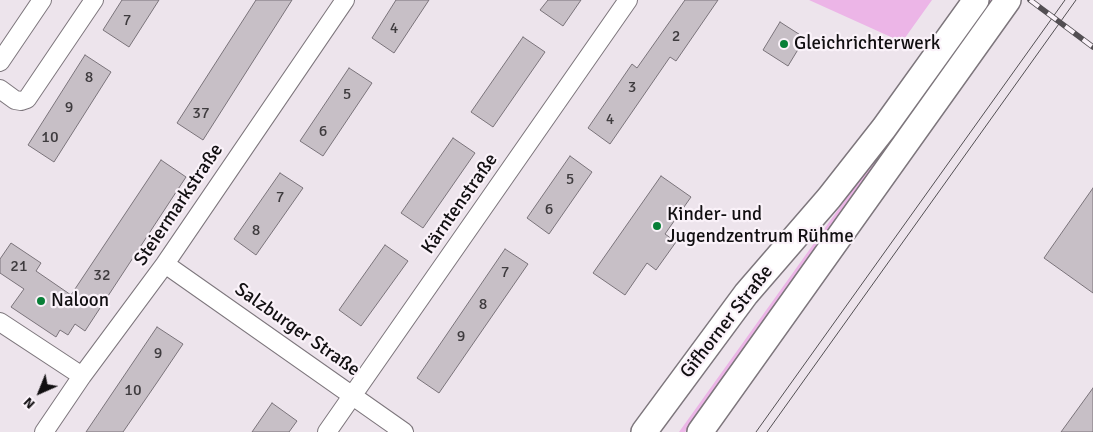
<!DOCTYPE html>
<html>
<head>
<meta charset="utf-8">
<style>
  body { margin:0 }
  #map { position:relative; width:1093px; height:432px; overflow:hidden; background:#ede4ec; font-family:Signika,sans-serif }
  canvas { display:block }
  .north { position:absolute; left:15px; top:367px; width:50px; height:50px; -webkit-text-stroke:4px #faf2f9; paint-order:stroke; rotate:224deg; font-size:14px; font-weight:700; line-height:20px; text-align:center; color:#110f11 }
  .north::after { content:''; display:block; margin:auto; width:18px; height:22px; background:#110f11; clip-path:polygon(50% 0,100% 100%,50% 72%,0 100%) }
</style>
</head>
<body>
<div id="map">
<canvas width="1093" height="432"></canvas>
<div class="north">N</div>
</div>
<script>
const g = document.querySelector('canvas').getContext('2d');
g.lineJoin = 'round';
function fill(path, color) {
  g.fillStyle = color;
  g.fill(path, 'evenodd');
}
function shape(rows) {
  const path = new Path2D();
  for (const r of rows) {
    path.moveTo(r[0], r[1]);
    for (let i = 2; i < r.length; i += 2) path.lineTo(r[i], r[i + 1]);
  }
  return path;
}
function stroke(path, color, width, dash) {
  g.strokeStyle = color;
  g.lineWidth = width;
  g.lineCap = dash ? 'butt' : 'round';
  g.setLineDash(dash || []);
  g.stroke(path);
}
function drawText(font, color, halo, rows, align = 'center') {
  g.font = font + ' Signika,sans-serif';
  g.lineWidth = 4.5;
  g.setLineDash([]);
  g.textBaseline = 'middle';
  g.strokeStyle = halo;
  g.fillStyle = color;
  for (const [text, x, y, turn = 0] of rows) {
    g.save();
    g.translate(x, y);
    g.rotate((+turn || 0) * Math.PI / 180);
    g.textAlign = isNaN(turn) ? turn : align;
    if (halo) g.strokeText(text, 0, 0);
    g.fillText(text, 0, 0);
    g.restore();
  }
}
const green = shape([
  [809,0,932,0,902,42],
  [988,0,996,0,685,432,679,432]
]);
const building = shape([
  [122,0,159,0,129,47,103,30,122,0],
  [256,0,292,0,203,140,177,123,256,0],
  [396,0,429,0,394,53,372,38,396,0],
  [548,0,581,0,563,26,540,10,548,0],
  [685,0,718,0,676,61,670,57,610,144,588,128,632,64,637,68,685,0],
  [780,22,805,38,788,66,763,50,780,22],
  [523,37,545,52,493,127,471,112,523,37],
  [85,55,111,72,54,162,28,145,85,55],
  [349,68,372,83,323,156,300,141,349,68],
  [453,138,475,153,423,228,401,213,453,138],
  [570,156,592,172,549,234,527,218,570,156],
  [161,160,186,177,85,331,75,324,68,335,60,330,56,337,11,307,24,289,0,273,0,259,11,243,41,263,36,271,71,295,161,160],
  [280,173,303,188,256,255,234,239,280,173],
  [661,176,691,197,665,234,676,242,656,270,647,263,625,295,593,273,661,176],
  [1093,188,1093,293,1044,258,1093,188],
  [385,245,408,261,361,326,339,310,385,245],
  [505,249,528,264,439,393,417,378,505,249],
  [157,327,183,344,158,381,123,432,86,432,157,327],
  [1093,388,1093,432,1061,432,1093,388],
  [272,403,297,421,289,432,252,432,272,403]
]);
const street = shape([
  [0,62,42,0],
  [0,89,15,100,21,101,27,99,94,0],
  [165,264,404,432],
  [0,322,82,376],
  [44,432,82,376,165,264,345,0],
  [327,432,628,0]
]);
const secondary = shape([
  [644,432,746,294,829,198,884,128,976,0],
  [700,432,1008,0]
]);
const tram = shape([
  [756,432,1065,0],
  [767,432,1076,0]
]);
const rail = shape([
  [1030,0,1093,47]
]);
const markers = [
  [784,44,5,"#087f37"],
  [657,226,5,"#087f37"],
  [41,301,5,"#087f37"]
];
const numberNames = [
  ["7",127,21],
  ["4",394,29],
  ["2",676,37],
  ["8",89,78],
  ["3",632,88],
  ["5",347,95],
  ["9",69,108],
  ["37",201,114],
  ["4",610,120],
  ["6",323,132],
  ["10",50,138],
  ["5",570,180],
  ["7",280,198],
  ["6",549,210],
  ["8",256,231],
  ["21",19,267],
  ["7",505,273],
  ["32",102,276],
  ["8",483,305],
  ["9",461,337],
  ["9",158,354],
  ["10",133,391]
];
const poiNames = [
  ["Gleichrichterwerk",794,44],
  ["Kinder- und",667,215],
  ["Jugendzentrum Rühme",667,237],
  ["Naloon",51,301]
];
const streetNames = [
  ["Kärntenstraße",460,204,-55],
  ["Steiermarkstraße",179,205,-56],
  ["Gifhorner Straße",727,322,-52],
  ["Salzburger Straße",297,330,35]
];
fill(green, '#ecb5e7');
fill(building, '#c7bfc6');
stroke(building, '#7a737a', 1);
stroke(street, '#7d767c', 20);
stroke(secondary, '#7d767c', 28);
stroke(street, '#fff', 18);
stroke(secondary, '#fff', 25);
stroke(tram, '#534f53', 1);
stroke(rail, '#534f53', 5.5);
stroke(rail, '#faf2f9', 4, [11]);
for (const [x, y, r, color] of markers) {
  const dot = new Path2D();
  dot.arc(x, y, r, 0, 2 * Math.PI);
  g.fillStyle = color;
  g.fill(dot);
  stroke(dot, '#faf2f9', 2);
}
drawText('16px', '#3e3b3e', null, numberNames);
drawText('19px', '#110f11', '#faf2f9', poiNames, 'left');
drawText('19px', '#110f11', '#faf2f9', streetNames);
</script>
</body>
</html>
